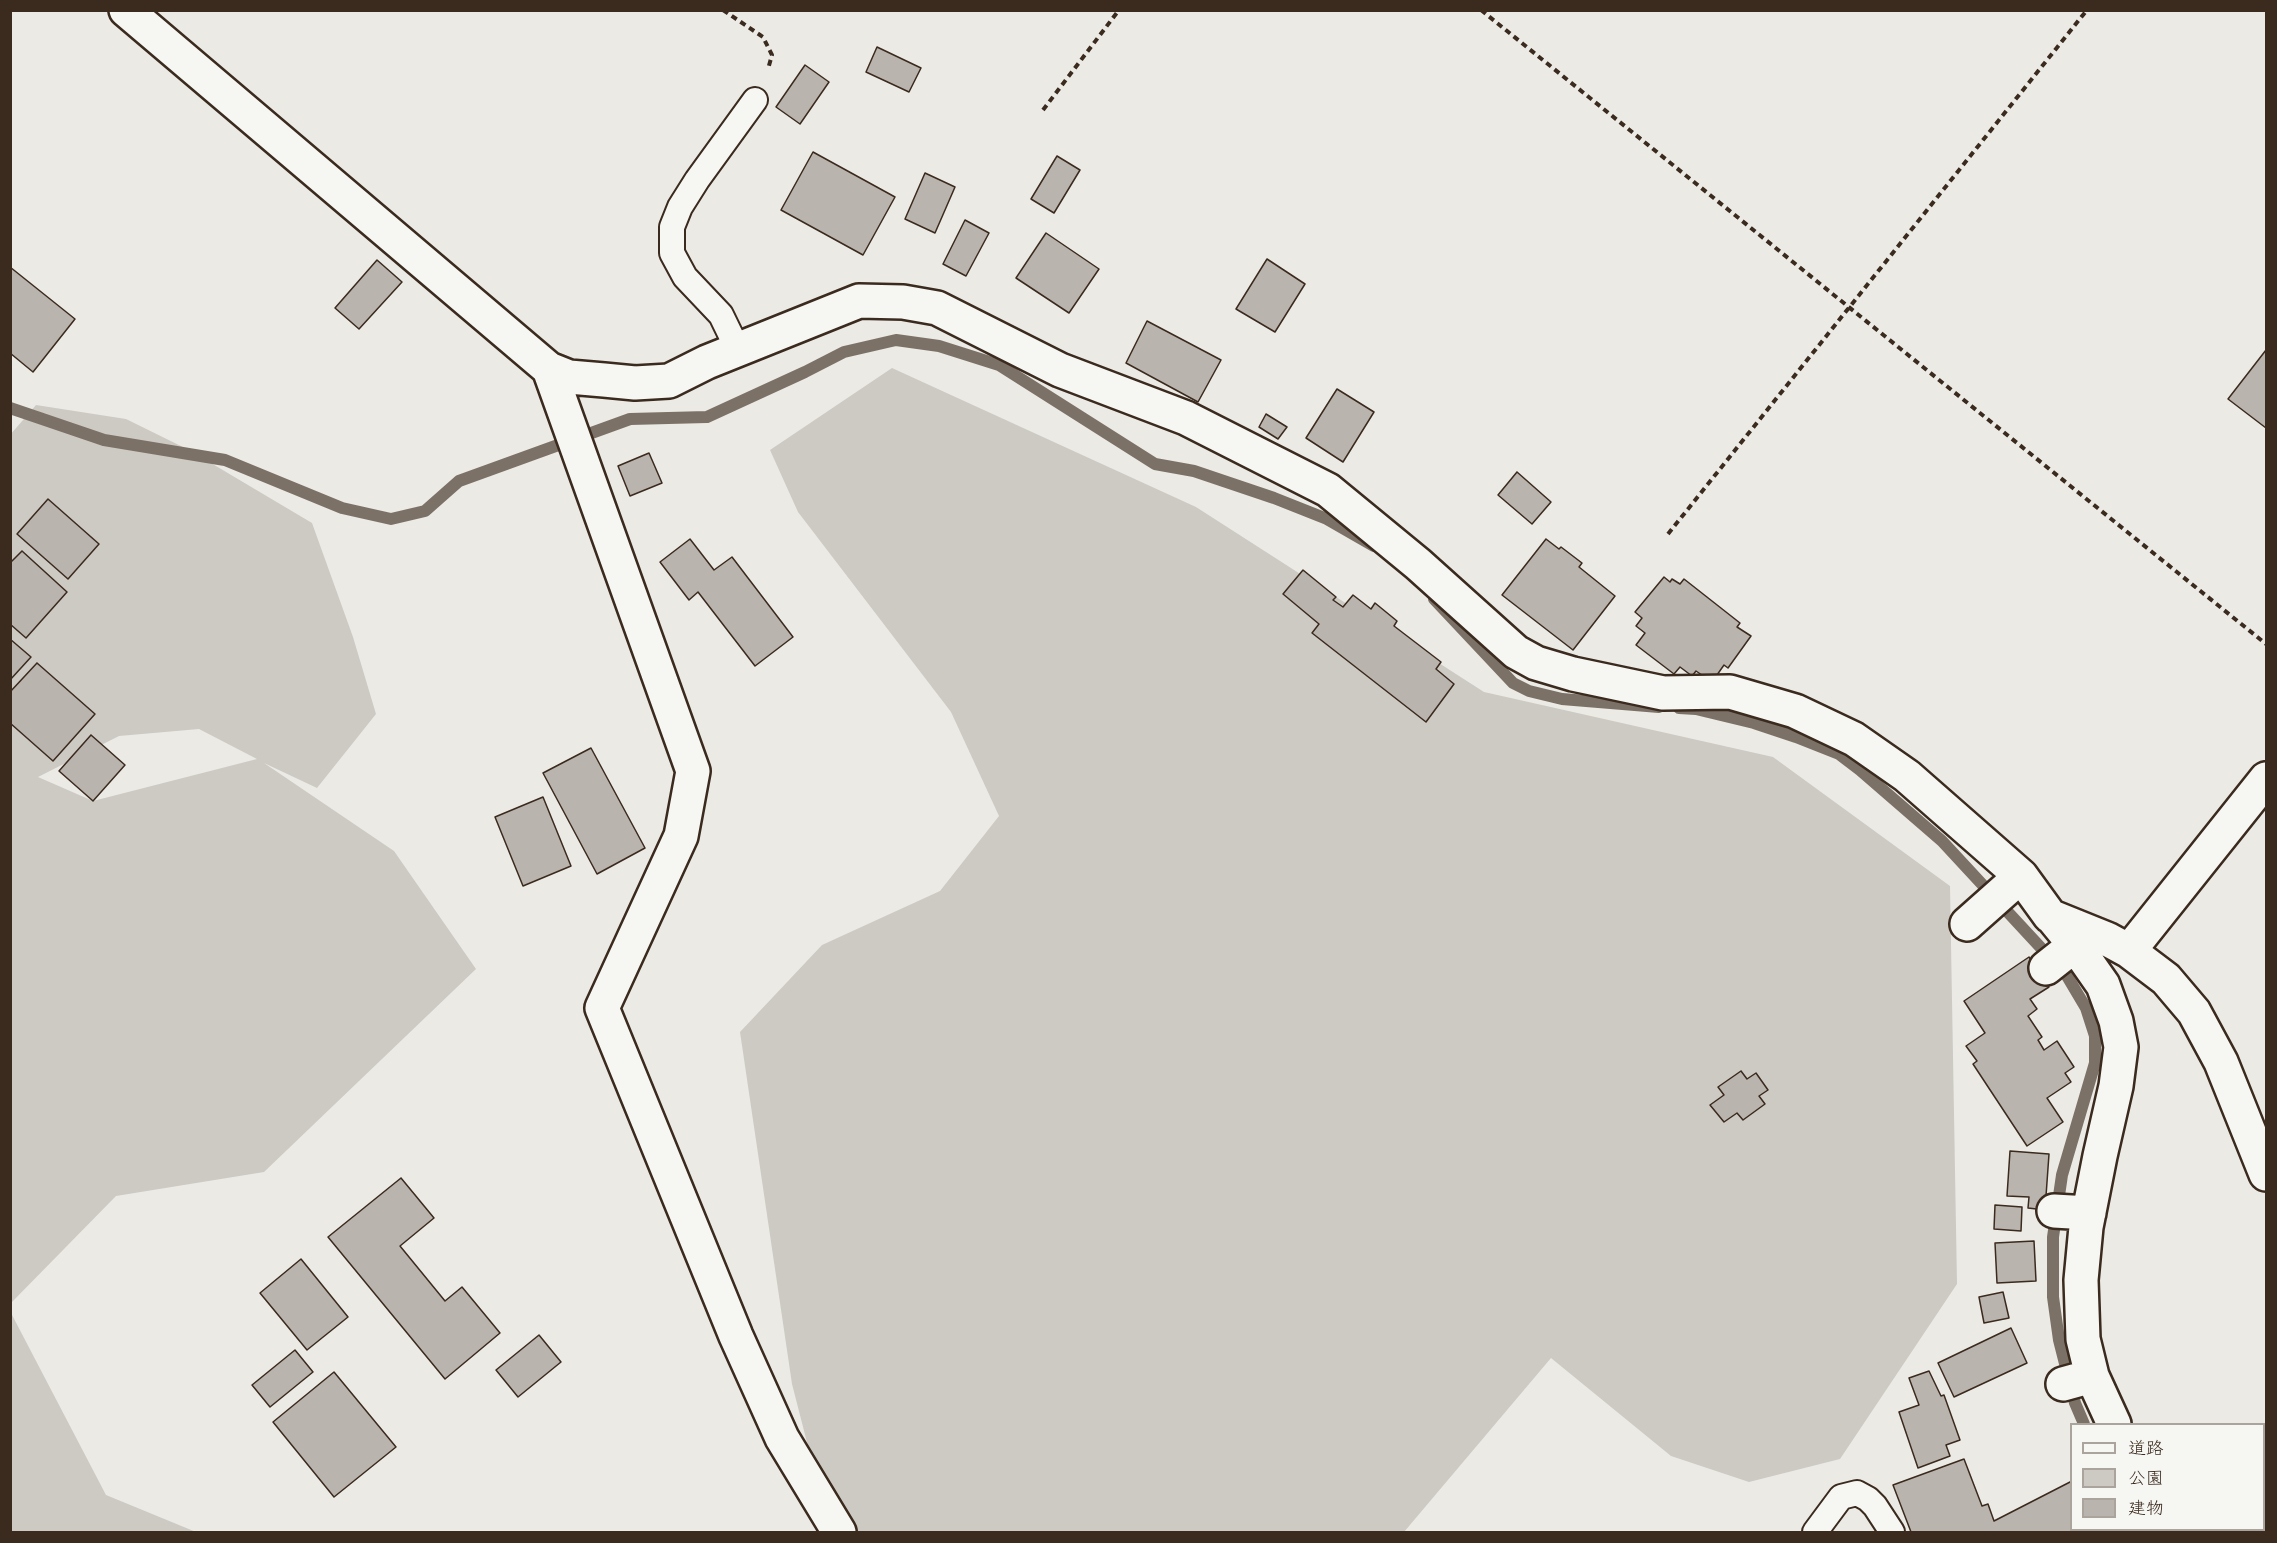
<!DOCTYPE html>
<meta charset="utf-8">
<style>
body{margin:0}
#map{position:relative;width:2277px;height:1543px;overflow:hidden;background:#ebeae5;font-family:Kalam,"Klee One",sans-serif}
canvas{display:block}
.frame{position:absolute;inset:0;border:12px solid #3b2a1e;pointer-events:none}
.legend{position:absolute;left:2070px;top:1423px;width:195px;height:108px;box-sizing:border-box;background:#f6f6f2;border:2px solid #aba49d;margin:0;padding:8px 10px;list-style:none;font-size:18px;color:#3b2a1e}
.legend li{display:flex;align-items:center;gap:12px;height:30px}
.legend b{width:30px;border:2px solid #aba49d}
</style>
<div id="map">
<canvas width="2277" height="1543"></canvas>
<div class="frame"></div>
<ul class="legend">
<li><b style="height:8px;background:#f6f6f2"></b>道路</li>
<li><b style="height:16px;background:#cdcac4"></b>公園</li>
<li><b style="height:16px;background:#bab4ae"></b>建物</li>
</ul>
</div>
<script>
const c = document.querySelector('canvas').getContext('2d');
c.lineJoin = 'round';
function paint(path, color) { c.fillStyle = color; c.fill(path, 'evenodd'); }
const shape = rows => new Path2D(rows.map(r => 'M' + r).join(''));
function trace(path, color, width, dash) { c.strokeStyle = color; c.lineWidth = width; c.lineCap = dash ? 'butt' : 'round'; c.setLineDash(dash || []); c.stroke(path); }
paint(shape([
 [892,368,1196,507,1484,692,1773,757,1950,886,1957,1284,1840,1459,1749,1482,1671,1456,1551,1358,1404,1532,830,1532,792,1384,740,1032,822,945,940,891,999,816,951,712,798,512,770,450],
 [36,405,126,419,189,450,312,523,353,637,376,714,317,788,264,763,394,851,476,969,264,1172,116,1196,11,1303,10,435],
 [199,729,257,759,93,801,38,777,119,736],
 [11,1313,106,1495,196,1532,11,1532]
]), '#cdcac4');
trace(shape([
 [10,408,104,440,225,460,342,508,391,519,425,511,459,481,630,419,707,417,805,372,844,352,896,340,939,346,999,365,1155,464,1194,471,1274,498,1327,519,1374,546],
 [1434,599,1513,683,1529,691,1562,699,1659,707],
 [1679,708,1696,709,1754,723,1796,737,1839,754,1860,770,1942,841,2067,976,2086,1008,2095,1036,2095,1063,2062,1175,2053,1237,2053,1297,2059,1340,2075,1403,2084,1424],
 [2142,1530,2144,1532]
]), '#7c7167', 12);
const building = shape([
 [877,47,921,68,909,92,866,72,877,47],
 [805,65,829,82,800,124,776,107,805,65],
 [813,152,895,197,863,255,781,210,813,152],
 [1057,156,1080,170,1054,213,1031,199,1057,156],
 [925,173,955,187,935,233,905,219,925,173],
 [965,220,989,233,966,276,943,264,965,220],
 [1046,233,1099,269,1069,313,1016,278,1046,233],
 [1267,259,1305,284,1275,332,1236,309,1267,259],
 [377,260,402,282,359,329,335,308,377,260],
 [10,267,75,319,33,372,10,353,10,267],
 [1147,321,1221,360,1198,402,1126,363,1147,321],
 [2266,350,2266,428,2228,399,2266,350],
 [1337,389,1374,412,1343,462,1306,438,1337,389],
 [1266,414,1287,427,1278,439,1259,427,1266,414],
 [649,453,662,483,630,496,618,466,649,453],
 [1517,472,1551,502,1532,524,1498,495,1517,472],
 [48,499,99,544,68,579,17,534,48,499],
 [690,539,714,570,732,557,793,637,755,666,698,592,689,600,660,562,690,539],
 [1546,539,1559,549,1561,547,1582,563,1579,567,1615,596,1573,650,1502,595,1546,539],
 [22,551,67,592,26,638,10,624,10,563,22,551],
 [1303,570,1336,597,1333,600,1343,607,1353,595,1371,609,1375,603,1397,621,1394,626,1441,662,1436,669,1454,684,1426,722,1312,633,1319,624,1283,594,1303,570],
 [1664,577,1670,582,1672,579,1680,584,1684,579,1740,623,1737,627,1751,636,1728,668,1724,665,1712,682,1696,671,1692,676,1680,667,1674,674,1636,645,1645,633,1636,626,1642,618,1635,612,1664,577],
 [10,639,31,657,10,680,10,639],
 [37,663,95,714,53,761,10,723,10,692,37,663],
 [91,735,125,765,93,801,59,771,91,735],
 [591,748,645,848,597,874,543,773,591,748],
 [543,797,571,866,523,886,495,817,543,797],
 [2029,957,2049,987,2030,999,2037,1009,2028,1016,2042,1037,2038,1040,2044,1050,2057,1041,2074,1067,2065,1073,2071,1082,2047,1098,2063,1122,2027,1146,1973,1064,1977,1061,1966,1046,1985,1033,1964,1001,2029,957],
 [1741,1071,1747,1079,1756,1073,1768,1090,1759,1096,1765,1104,1743,1120,1737,1113,1724,1122,1710,1105,1724,1095,1718,1087,1741,1071],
 [2010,1151,2049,1154,2045,1210,2028,1208,2029,1197,2007,1196,2010,1151],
 [401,1178,434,1218,400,1246,445,1301,462,1287,500,1333,445,1379,328,1237,401,1178],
 [1995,1205,2022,1207,2021,1231,1994,1229,1995,1205],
 [2034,1241,2036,1281,1997,1283,1995,1243,2034,1241],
 [301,1259,348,1317,307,1350,260,1293,301,1259],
 [2003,1292,2009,1318,1984,1323,1979,1297,2003,1292],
 [2011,1328,2027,1363,1954,1397,1938,1363,2011,1328],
 [539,1335,561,1362,518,1397,496,1370,539,1335],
 [295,1350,313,1372,270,1407,252,1385,295,1350],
 [1929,1371,1941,1396,1944,1395,1960,1440,1946,1445,1950,1456,1918,1468,1899,1412,1919,1405,1909,1378,1929,1371],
 [334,1372,396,1447,334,1497,273,1422,334,1372],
 [1964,1459,1982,1506,1988,1504,1994,1521,2072,1481,2072,1530,2093,1530,2087,1532,1911,1532,1893,1485,1964,1459]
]);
paint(building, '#bab4ae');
trace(building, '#3b2a1e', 1.5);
const lane = shape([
 [738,350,721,315,685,277,672,253,672,227,680,207,697,180,755,100],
 [1815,1532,1841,1497,1857,1493,1868,1499,1875,1506,1892,1532],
 [2111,1532,2117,1530]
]);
const street = shape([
 [126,10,549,369,693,771,681,836,602,1008,736,1336,782,1438,839,1532],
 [549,369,569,377,604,380,635,383,669,381,707,362,859,301,903,302,937,308,1060,370,1186,418,1328,490,1418,564,1516,652,1536,663,1573,674,1663,693,1730,692,1795,711,1854,739,1907,776,2021,876,2050,916,2107,939,2129,951,2166,979,2194,1012,2221,1062,2266,1174],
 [2052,917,2075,945,2103,985,2116,1021,2121,1047,2116,1086,2100,1156,2086,1227,2081,1280,2083,1339,2092,1376,2114,1424],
 [1967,924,2021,876],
 [2129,951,2266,779],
 [2046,968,2075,945],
 [2054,1211,2089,1213],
 [2063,1384,2092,1376],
 [2264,1453,2266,1451],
 [2165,1530,2167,1532]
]);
trace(lane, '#3b2a1e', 28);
trace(street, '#3b2a1e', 38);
trace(shape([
 [723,10,763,37,772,55,768,69],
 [1481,10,2266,644],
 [1043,110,1119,10],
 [1668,534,2087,10]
]), '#3b2a1e', 4, [6, 4.5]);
trace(lane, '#f6f6f2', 24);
trace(street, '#f6f6f2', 33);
</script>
